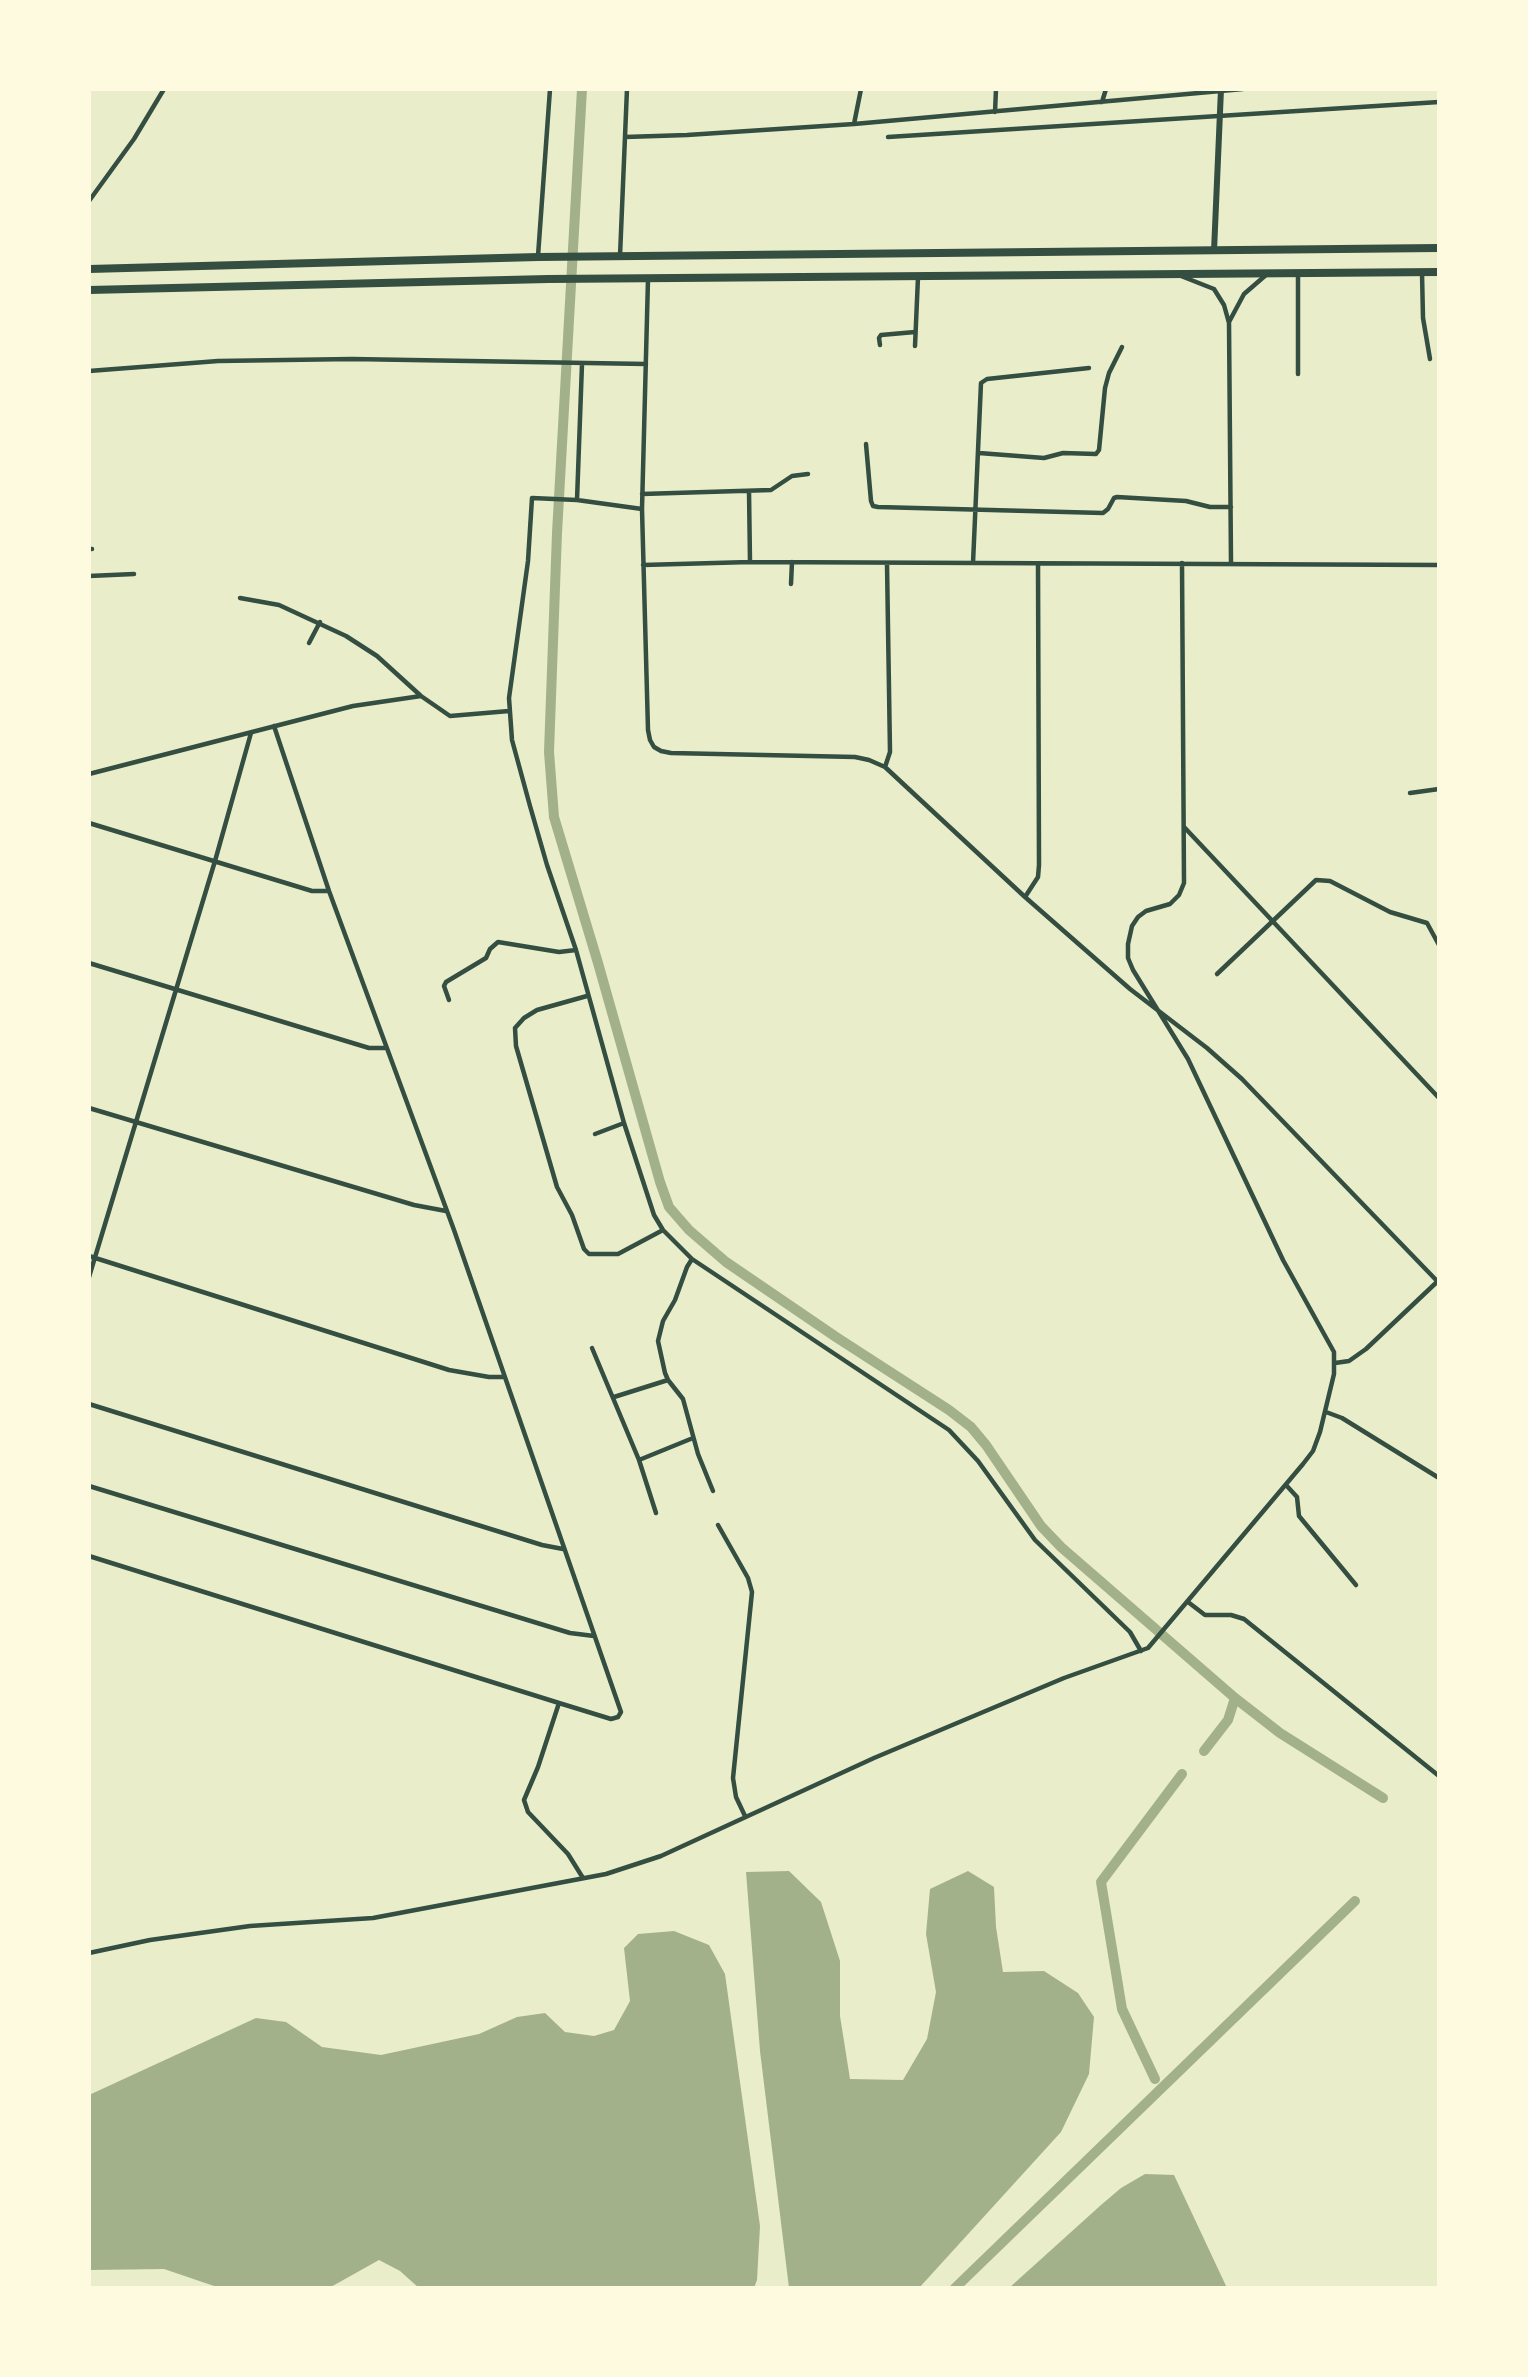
<!DOCTYPE html>
<style>
body{margin:0}
#map{position:relative;width:1528px;height:2377px;overflow:hidden;background:#e9edc9;font-family:"DejaVu Sans",sans-serif}
canvas{display:block}
.frame{position:absolute;inset:0;border:91px solid #fefae0;pointer-events:none}
</style>
<div id="map">
<canvas width="1528" height="2377"></canvas>
<div class="frame"></div>
</div>
<script>
const c = document.querySelector('canvas').getContext('2d');
c.lineJoin = 'round';
function paint(path, color) { c.fillStyle = color; c.fill(path, 'evenodd'); }
const shape = rows => new Path2D(rows.map(r => 'M' + r).join(''));
function trace(path, color, width, dash) { c.strokeStyle = color; c.lineWidth = width; c.lineCap = dash ? 'butt' : 'round'; c.setLineDash(dash || []); c.stroke(path); }
paint(shape([
 [789,1871,821,1902,840,1961,840,2016,850,2079,903,2080,927,2039,936,1992,926,1934,930,1889,968,1871,994,1887,996,1927,1003,1972,1044,1971,1078,1993,1094,2017,1089,2074,1061,2132,919,2288,789,2288,760,2051,746,1872],
 [674,1931,709,1945,725,1974,760,2226,757,2280,754,2288,419,2288,400,2271,379,2260,329,2288,220,2288,164,2269,89,2270,89,2095,256,2018,286,2022,322,2047,381,2055,479,2034,517,2017,545,2013,565,2032,594,2036,614,2030,630,2001,624,1948,638,1934],
 [1145,2174,1174,2175,1227,2288,1009,2288,1101,2205,1121,2188]
]), '#a3b18a');
trace(shape([
 [582,89,557,533,549,752,554,817,598,963,660,1182,669,1207,689,1230,726,1262,836,1337,949,1410,971,1427,986,1445,1041,1526,1061,1547,1235,1698,1280,1733,1383,1798],
 [1204,1751,1228,1720,1235,1698],
 [1155,2079,1122,2009,1101,1882,1182,1774],
 [955,2288,1355,1901]
]), '#a3b18a', 10);
trace(shape([
 [1102,102,1106,89],
 [995,112,996,89],
 [854,124,861,89],
 [625,137,687,135,854,124,1243,89],
 [888,137,1439,102],
 [89,201,134,139,164,89],
 [538,256,550,89],
 [620,256,627,89],
 [1422,273,1423,318,1430,359],
 [1181,276,1214,289,1224,305,1229,323,1231,563],
 [648,279,642,509,648,730,650,740,654,747,661,751,671,753,855,757,869,760,885,767,1025,897,1130,989,1207,1048,1242,1079,1439,1283],
 [1229,322,1244,294,1266,275],
 [880,345,879,338,881,335,915,332],
 [915,346,918,277],
 [89,371,218,361,352,359,646,364],
 [1298,374,1298,274],
 [866,444,871,501,873,506,878,507,1103,513,1108,509,1114,498,1117,497,1186,501,1210,507,1231,507],
 [979,453,1044,458,1063,453,1096,454,1099,450,1105,388,1109,373,1122,347],
 [749,491,750,562],
 [642,494,771,490,792,476,808,474],
 [577,500,582,364],
 [642,509,577,500,532,498,528,561,509,698,512,740,530,806,547,865,576,950,624,1123,654,1215,663,1230,692,1259,949,1430,978,1461,1035,1540,1130,1632,1141,1651],
 [89,549,92,549],
 [973,563,981,383,987,379,1089,368],
 [643,565,750,562,1439,565],
 [89,576,134,574],
 [791,584,792,562],
 [240,598,279,605,346,636,377,656,421,696,450,716,509,711],
 [309,643,320,622],
 [274,726,329,891,454,1230,621,1712,618,1717,611,1719,559,1703],
 [885,767,890,752,887,564],
 [89,774,353,706,421,696],
 [1410,793,1439,789],
 [89,823,312,891,329,891],
 [1185,828,1439,1098],
 [1025,897,1038,877,1039,865,1038,564],
 [89,963,369,1048,386,1048],
 [1217,974,1316,880,1330,881,1390,912,1427,923,1439,945],
 [587,996,537,1010,524,1018,515,1028,516,1046,557,1187,572,1215,584,1249,589,1254,618,1254,663,1230],
 [449,1000,444,986,446,982,486,958,490,949,498,942,559,952,576,950],
 [89,1108,414,1205,446,1211],
 [595,1134,624,1123],
 [89,1256,449,1370,489,1377,505,1377],
 [692,1259,687,1267,675,1300,663,1321,658,1341,665,1373,668,1380,683,1399,698,1454,713,1491],
 [89,1277,215,861,251,733],
 [592,1348,639,1460,656,1513],
 [1335,1363,1349,1361,1366,1349,1439,1280],
 [614,1397,668,1380],
 [89,1404,542,1545,563,1549],
 [1326,1412,1342,1418,1439,1478],
 [639,1460,693,1438],
 [1286,1485,1297,1497,1299,1516,1356,1585],
 [89,1486,570,1633,594,1636],
 [718,1525,748,1578,752,1592,733,1778,736,1797,745,1816],
 [89,1556,559,1703,538,1767,524,1800,528,1812,568,1854,583,1878],
 [1188,1602,1205,1615,1231,1615,1244,1619,1439,1776],
 [89,1953,150,1940,250,1926,373,1918,606,1874,661,1856,874,1758,1064,1678,1148,1648,1303,1464,1313,1451,1320,1432,1334,1374,1334,1352,1283,1260,1188,1059,1133,970,1128,958,1128,944,1132,926,1138,917,1146,911,1170,904,1179,895,1184,883,1182,563]
]), '#344e41', 4.5);
trace(shape([
 [1214,251,1221,89]
]), '#344e41', 6);
trace(shape([
 [89,269,538,257,1439,248],
 [89,290,548,279,1439,272]
]), '#344e41', 8);
</script>
